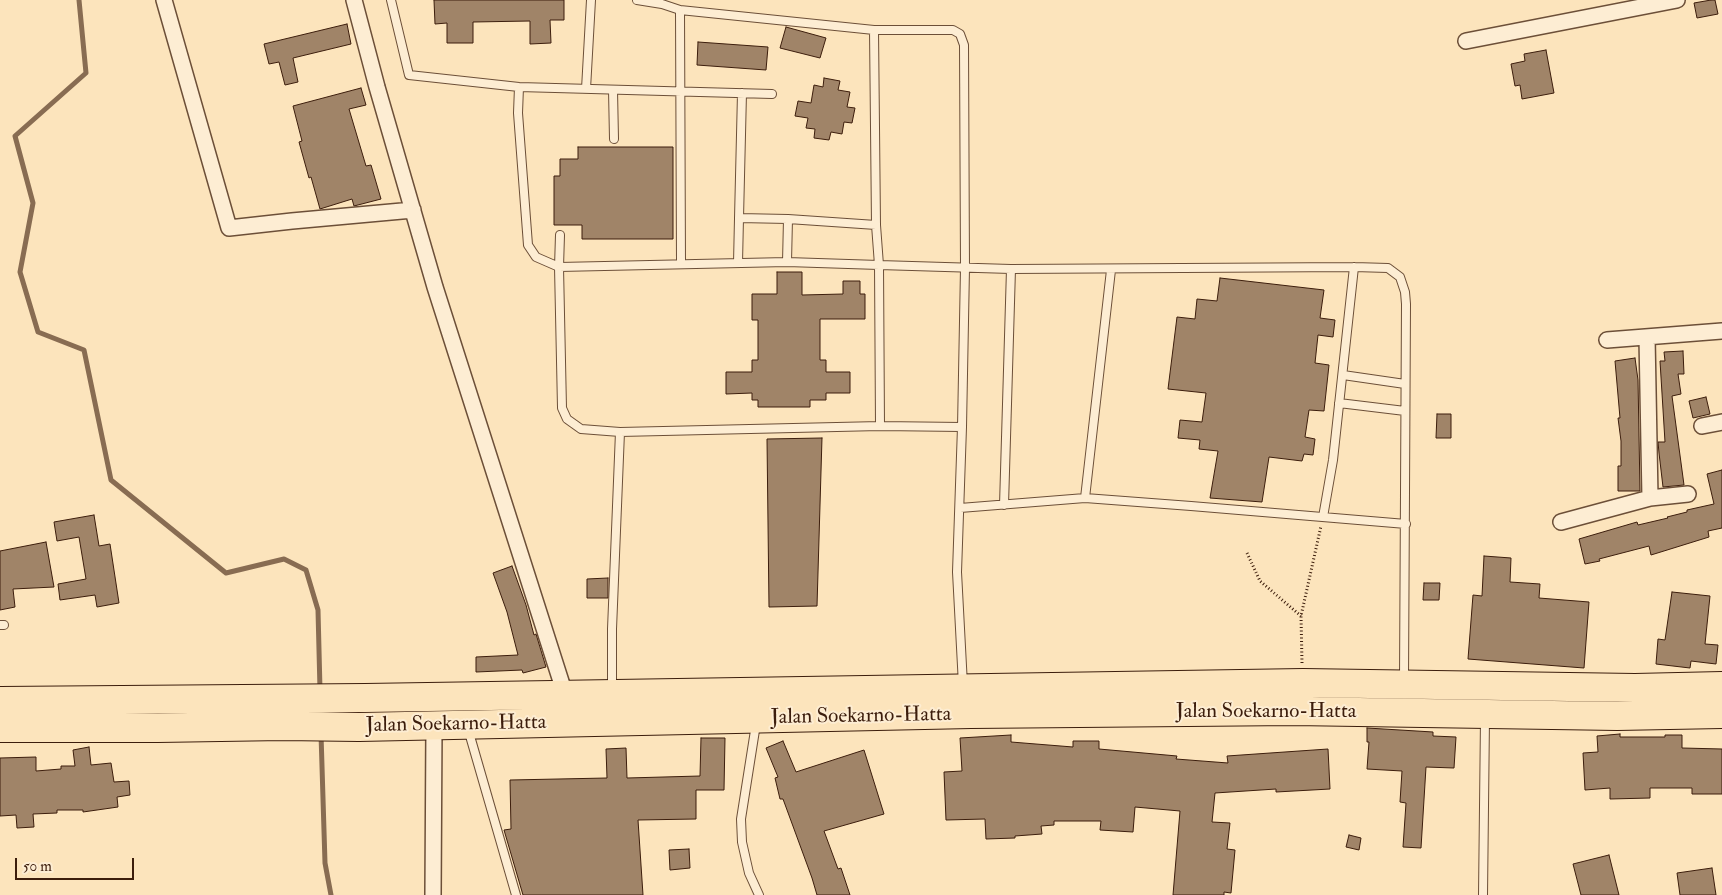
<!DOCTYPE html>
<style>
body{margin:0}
#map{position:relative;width:1722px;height:895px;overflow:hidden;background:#fce4bc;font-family:"IM FELL Double Pica",serif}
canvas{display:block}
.scale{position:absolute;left:15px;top:858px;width:119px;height:22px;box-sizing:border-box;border:2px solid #3c1d0c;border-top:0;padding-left:6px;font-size:15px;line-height:18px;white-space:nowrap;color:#3c1d0c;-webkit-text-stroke:4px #fdedd3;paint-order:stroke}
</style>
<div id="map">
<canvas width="1722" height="895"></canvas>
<div class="scale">50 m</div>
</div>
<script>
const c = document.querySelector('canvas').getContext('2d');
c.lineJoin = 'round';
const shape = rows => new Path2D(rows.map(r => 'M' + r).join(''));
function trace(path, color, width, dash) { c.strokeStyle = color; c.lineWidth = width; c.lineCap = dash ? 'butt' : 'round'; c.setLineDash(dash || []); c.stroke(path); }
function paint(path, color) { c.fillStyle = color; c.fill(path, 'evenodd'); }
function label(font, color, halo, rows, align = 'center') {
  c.font = font + ' "IM FELL Double Pica",serif'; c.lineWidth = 4; c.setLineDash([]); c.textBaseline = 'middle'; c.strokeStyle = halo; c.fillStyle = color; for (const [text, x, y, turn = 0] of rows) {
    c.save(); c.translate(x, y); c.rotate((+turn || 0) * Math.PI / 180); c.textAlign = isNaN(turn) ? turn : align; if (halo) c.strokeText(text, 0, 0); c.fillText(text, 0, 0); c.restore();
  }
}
trace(shape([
 [79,0,86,73,15,136,33,203,20,272,38,332,84,350,111,480,226,573,284,559,306,570,318,610,320,690],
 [321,734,325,863,331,895]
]), '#886c52', 5);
const building = shape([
 [434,0,564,0,564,20,550,20,551,43,530,44,530,21,473,22,473,43,447,43,447,23,435,24,434,0],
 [1711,0,1715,0,1718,14,1697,18,1694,3,1711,0],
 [347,24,351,44,293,58,298,82,285,85,279,62,269,64,264,44,347,24],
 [786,27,826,38,820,58,780,48,786,27],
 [698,42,768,47,766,70,697,65,698,42],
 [1546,50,1554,93,1522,99,1520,85,1515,86,1511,64,1525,61,1524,54,1546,50],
 [824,78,840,81,838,90,850,92,847,107,855,108,852,123,844,122,842,134,831,132,829,140,814,138,815,129,806,128,808,118,795,116,798,101,811,103,814,85,823,87,824,78],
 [361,88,366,105,349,109,366,166,371,165,381,199,354,206,352,199,320,209,311,177,309,178,299,142,302,141,293,106,361,88],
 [578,147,673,147,673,239,582,239,582,225,554,225,554,176,560,176,560,159,578,159,578,147],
 [777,272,802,272,802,295,843,294,843,281,860,281,860,294,865,294,865,319,820,319,820,360,826,360,826,372,850,372,850,393,826,393,826,400,810,400,810,407,758,407,758,400,752,400,752,393,726,394,726,372,752,372,752,360,758,360,758,320,752,320,752,294,777,294,777,272],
 [1220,278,1324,290,1320,318,1335,320,1333,337,1318,335,1315,363,1329,365,1324,411,1309,410,1305,437,1315,439,1313,455,1304,454,1302,461,1269,457,1262,502,1210,498,1218,451,1199,449,1200,440,1178,438,1180,420,1202,422,1206,393,1168,389,1177,317,1195,319,1197,299,1217,301,1220,278],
 [1683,351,1684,374,1678,374,1681,394,1672,396,1684,485,1663,487,1659,453,1658,442,1665,442,1660,361,1665,361,1664,352,1683,351],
 [1635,358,1638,380,1640,491,1618,491,1618,466,1621,466,1621,441,1618,418,1620,418,1615,361,1635,358],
 [1706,397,1710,414,1693,418,1689,401,1706,397],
 [1437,414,1451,414,1451,438,1436,438,1437,414],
 [822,438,817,606,769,607,767,439,822,438],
 [1722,470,1722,528,1708,531,1709,537,1651,555,1649,546,1599,559,1600,561,1585,564,1579,539,1637,522,1638,525,1668,518,1667,517,1687,512,1687,510,1714,504,1707,474,1722,470],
 [94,515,99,546,110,544,119,603,97,607,95,595,60,600,58,584,86,579,79,537,57,541,54,522,94,515],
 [46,542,54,587,13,589,15,607,0,610,0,551,46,542],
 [1484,556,1511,558,1510,582,1540,584,1539,598,1589,602,1584,668,1468,659,1473,595,1482,596,1484,556],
 [512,566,526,605,534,635,536,634,546,667,523,673,522,670,476,672,476,657,518,655,507,612,493,573,512,566],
 [608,578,608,598,587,598,587,579,608,578],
 [1424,583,1440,583,1439,600,1423,600,1424,583],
 [1672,592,1710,596,1705,644,1718,645,1716,664,1691,661,1690,668,1656,664,1658,639,1665,640,1672,592],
 [1367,728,1433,732,1433,736,1456,737,1454,768,1426,767,1421,848,1403,847,1406,803,1400,802,1402,771,1367,769,1369,742,1367,742,1367,728],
 [1620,734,1620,737,1665,737,1665,735,1682,735,1682,748,1722,749,1722,794,1692,794,1692,788,1650,788,1650,798,1610,799,1610,788,1585,790,1583,753,1598,752,1597,736,1620,734],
 [1011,735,1011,742,1073,747,1073,741,1099,741,1099,749,1177,756,1176,759,1228,763,1227,756,1328,749,1330,789,1276,792,1276,789,1215,793,1212,822,1230,823,1227,849,1235,850,1231,893,1224,892,1224,895,1173,895,1180,811,1135,807,1133,832,1100,830,1101,821,1054,821,1054,825,1041,826,1042,834,1015,836,1015,838,986,839,985,819,946,820,944,772,962,771,960,738,1011,735],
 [701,738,725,738,724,790,696,790,696,819,638,820,643,895,523,895,504,830,511,829,510,780,607,778,606,749,626,748,627,778,700,776,701,738],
 [783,741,796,772,864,750,884,814,824,831,838,869,841,868,850,895,817,895,812,878,783,799,780,799,775,778,778,777,766,748,783,741],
 [89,747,91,765,111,763,114,782,129,781,130,795,117,797,118,807,83,812,83,810,57,810,57,813,33,814,34,827,17,828,16,815,0,816,0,758,36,757,36,771,61,769,61,766,75,766,73,750,89,747],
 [1349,835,1361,838,1359,850,1346,847,1349,835],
 [689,849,690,868,670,870,669,850,689,849],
 [1609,855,1619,895,1581,895,1573,864,1609,855],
 [1712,868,1716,895,1680,895,1677,873,1712,868]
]);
paint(building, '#a08468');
trace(building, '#3c1d0c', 1);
const lane = shape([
 [391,0,409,75,519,87,772,94],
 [637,0,662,4,680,10],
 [874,30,876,225,879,265,1011,269,1354,267,1388,268,1400,277,1405,292,1406,304,1404,679],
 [519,87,518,113,528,245,536,257,559,267,560,235],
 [586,89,591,0],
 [613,90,614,139],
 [739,218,742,93],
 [787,262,788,219],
 [738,263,739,218,788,219,876,225],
 [681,264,680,10,874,30,953,30,960,34,964,45,965,268,962,427],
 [1343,375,1405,384],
 [1339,403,1405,411],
 [880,426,879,265,787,262,559,267,562,408,567,419,581,429,620,432,880,426,962,427,957,572,963,685],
 [1085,498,1111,270],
 [1004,505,1011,269],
 [960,508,1085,498,1191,506,1406,524],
 [1323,517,1333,460,1354,267],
 [0,625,4,625],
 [612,690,612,629,620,432],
 [756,724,741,819,742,842,749,873,759,895],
 [468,729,516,895],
 [1483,895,1485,718]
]);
const street = shape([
 [164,0,229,228,292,221,413,210],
 [354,0,377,87,435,287,565,694],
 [1466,41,1677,0],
 [1647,337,1650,498],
 [1607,340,1722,331],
 [1702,426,1722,422],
 [1561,522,1650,498,1688,494],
 [433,895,434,726]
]);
const highway = shape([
 [0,701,365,698,1303,683,1635,688,1722,686],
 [0,728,158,728,283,726,359,727,971,714,1294,711,1617,716,1722,714]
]);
trace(lane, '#6c4f38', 10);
trace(street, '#6c4f38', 18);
trace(highway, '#3c1d0c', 30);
trace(shape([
 [1247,553,1260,581,1301,616],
 [1302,663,1301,616,1321,526]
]), '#3c1d0c', 3, [1, 2.5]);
trace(lane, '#fdedd3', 8);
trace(street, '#fdedd3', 15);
trace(highway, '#fce4bc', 28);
label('21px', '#3c1d0c', '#fdedd3', [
 ["Jalan Soekarno-Hatta",1266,712],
 ["Jalan Soekarno-Hatta",861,717,-1],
 ["Jalan Soekarno-Hatta",456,725,-1]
]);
</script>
